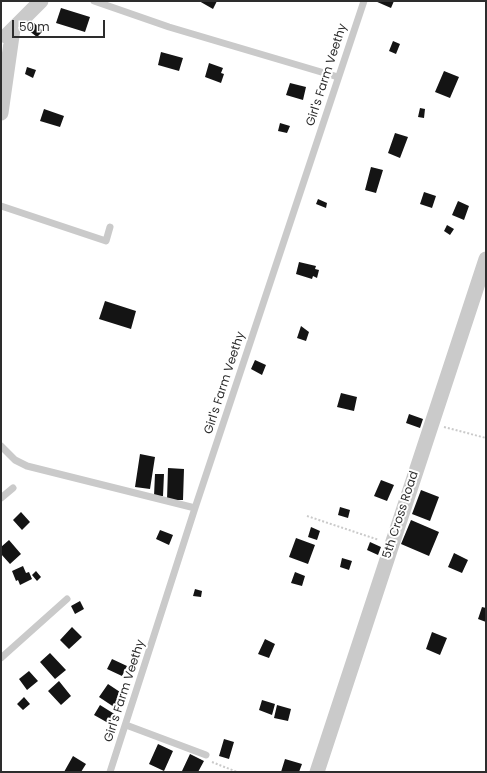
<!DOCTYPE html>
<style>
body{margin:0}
#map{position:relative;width:487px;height:773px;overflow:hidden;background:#fff;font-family:Poppins,sans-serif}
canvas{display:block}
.frame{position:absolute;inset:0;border:2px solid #2d2d2d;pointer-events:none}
.scale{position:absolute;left:12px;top:20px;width:93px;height:18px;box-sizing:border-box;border:2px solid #2d2d2d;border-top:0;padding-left:5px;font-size:12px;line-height:14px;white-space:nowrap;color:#2d2d2d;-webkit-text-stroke:3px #fff;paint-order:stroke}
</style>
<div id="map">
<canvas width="487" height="773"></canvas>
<div class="frame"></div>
<div class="scale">50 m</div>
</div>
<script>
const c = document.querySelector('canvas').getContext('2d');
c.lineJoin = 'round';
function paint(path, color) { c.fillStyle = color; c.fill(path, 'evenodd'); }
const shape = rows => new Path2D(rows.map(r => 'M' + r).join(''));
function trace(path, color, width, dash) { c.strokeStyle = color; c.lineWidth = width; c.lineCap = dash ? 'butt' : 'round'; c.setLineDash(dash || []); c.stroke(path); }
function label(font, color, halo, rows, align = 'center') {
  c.font = font + ' Poppins,sans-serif'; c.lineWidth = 4; c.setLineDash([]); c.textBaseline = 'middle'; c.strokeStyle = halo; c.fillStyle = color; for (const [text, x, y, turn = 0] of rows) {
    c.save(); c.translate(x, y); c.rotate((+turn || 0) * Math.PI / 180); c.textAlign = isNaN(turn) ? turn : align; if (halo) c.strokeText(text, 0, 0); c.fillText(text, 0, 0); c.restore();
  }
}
paint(shape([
 [199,1,217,1,213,9],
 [375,1,394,1,391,8],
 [61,8,90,17,85,32,56,23],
 [34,23,43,31,37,37,28,30],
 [393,41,400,44,396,54,389,51],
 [161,52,183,58,179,71,158,65],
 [209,63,223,68,221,73,224,74,221,83,205,77],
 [27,67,36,70,33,78,25,74],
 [444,71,459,77,450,98,435,92],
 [290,83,306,87,303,100,286,95],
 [420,108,425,109,424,118,418,117],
 [44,109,64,116,60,127,40,121],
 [280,123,290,126,287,133,278,131],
 [395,133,408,137,400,158,388,153],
 [371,167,383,170,376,193,365,190],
 [424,192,436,196,432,208,420,204],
 [318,199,327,203,326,208,316,204],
 [458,201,469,206,464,220,452,215],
 [447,225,454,229,450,235,444,231],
 [299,262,316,266,315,269,319,270,317,278,313,276,312,279,296,274],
 [105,301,136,311,131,329,99,319],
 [301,326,309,332,306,341,297,338],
 [255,360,266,365,262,375,251,369],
 [341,393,357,397,354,411,337,407],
 [409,414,423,419,420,428,406,423],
 [140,454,155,457,150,489,135,487],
 [168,468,184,469,183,500,167,500],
 [155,474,164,474,163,496,154,496],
 [381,480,394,485,387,501,374,496],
 [421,490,439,497,430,521,412,514],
 [340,507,350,510,348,518,338,515],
 [21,512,30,522,22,530,13,520],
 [411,520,439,532,429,556,401,544],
 [311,527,320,531,317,540,308,537],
 [160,530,173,535,169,545,156,539],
 [296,538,315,545,308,564,289,557],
 [9,540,21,554,10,564,1,554,1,547],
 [370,542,381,547,378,555,367,550],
 [454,553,468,560,462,573,448,567],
 [342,558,352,561,349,570,340,567],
 [23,566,26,573,29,572,32,579,20,585,18,580,16,581,12,571],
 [36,571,41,577,37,581,32,575],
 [295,572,305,576,302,586,291,583],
 [195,589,202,591,201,597,193,596],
 [80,601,84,609,75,614,71,606],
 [482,607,486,608,486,622,478,619],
 [72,627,82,637,69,649,60,640],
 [432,632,447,638,440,655,426,649],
 [265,639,275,644,269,658,258,654],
 [50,653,66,670,55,679,40,662],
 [112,659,127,666,122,676,107,669],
 [29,671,38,681,27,690,19,679],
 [59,681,71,696,61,705,48,691],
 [108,684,123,694,114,707,99,697],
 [24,697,30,704,23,710,17,704],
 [262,700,275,704,272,715,259,710],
 [100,705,116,715,110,724,94,715],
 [277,705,291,709,288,721,274,718],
 [224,739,234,742,229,759,219,756],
 [158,744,173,751,164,771,149,764],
 [190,754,204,761,198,772,182,771],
 [73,756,86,764,81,772,64,772],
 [285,759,302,764,299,772,281,772]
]), '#141414');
trace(shape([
 [444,427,486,438],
 [307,516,379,540],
 [212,762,237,772]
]), '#cacaca', 2, [2, 2]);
trace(shape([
 [94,1,169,27,338,77],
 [1,206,106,241,110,227],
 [1,446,15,460,27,466,195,508],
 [1,498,13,488],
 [1,658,67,599],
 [126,725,206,755],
 [110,772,195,508,364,1]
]), '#cacaca', 7);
trace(shape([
 [6,36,41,1],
 [1,113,13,29],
 [317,772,486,259]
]), '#cacaca', 15);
label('12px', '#2d2d2d', '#fff', [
 ["Girl's Farm Veethy",327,75,-72],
 ["Girl's Farm Veethy",225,383,-72],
 ["5th Cross Road",401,515,-72],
 ["Girl's Farm Veethy",125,691,-72]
]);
</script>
